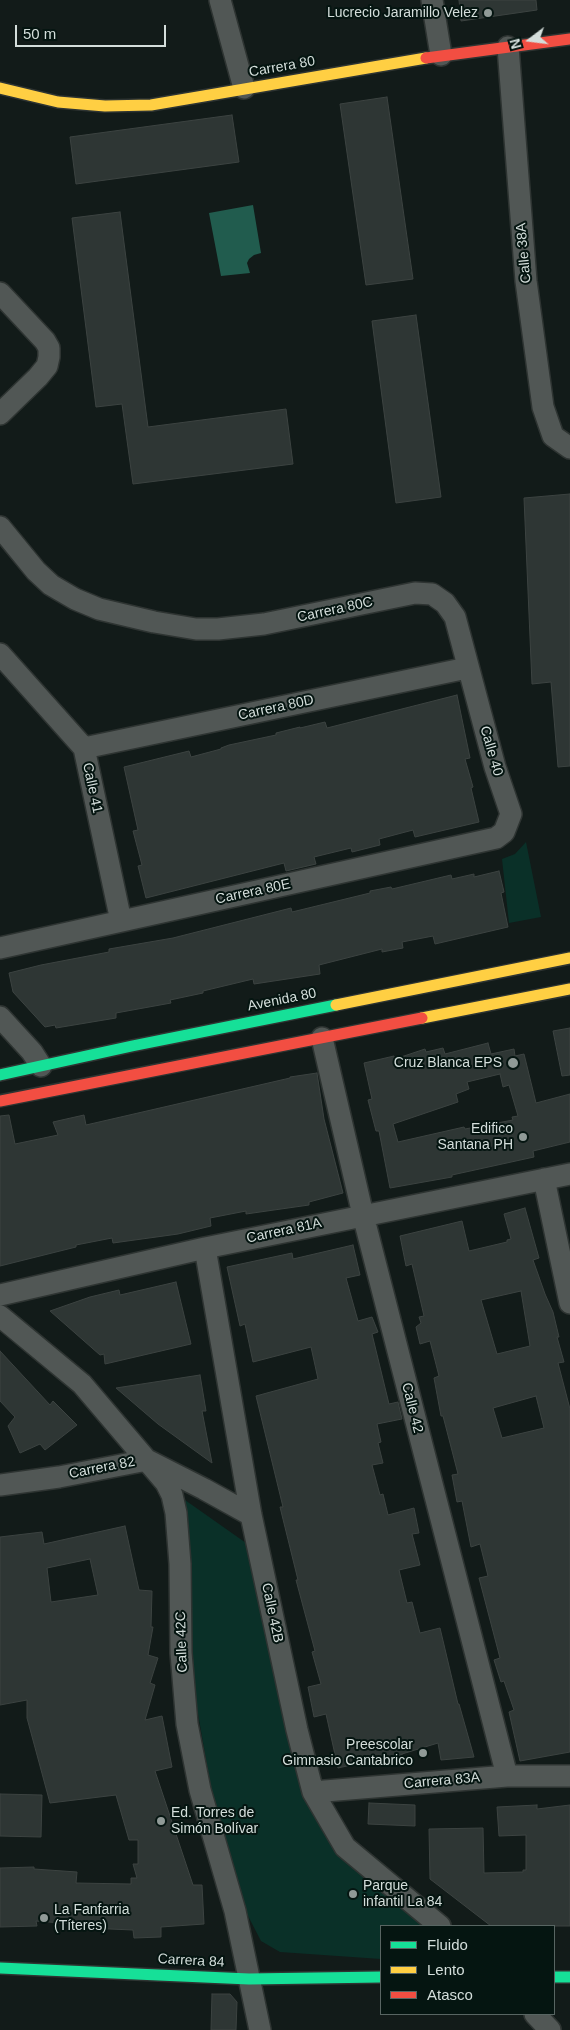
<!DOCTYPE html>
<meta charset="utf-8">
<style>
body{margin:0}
#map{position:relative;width:570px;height:2030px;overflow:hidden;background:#121b19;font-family:Helvetica,sans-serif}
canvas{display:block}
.legend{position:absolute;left:380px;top:1925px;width:175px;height:90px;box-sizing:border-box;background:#051511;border:1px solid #586562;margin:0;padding:6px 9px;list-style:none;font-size:15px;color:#d4dedb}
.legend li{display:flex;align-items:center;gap:10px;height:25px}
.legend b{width:25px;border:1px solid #586562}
.north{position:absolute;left:505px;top:15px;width:50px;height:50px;-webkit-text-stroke:4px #051511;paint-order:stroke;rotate:255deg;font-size:14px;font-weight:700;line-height:20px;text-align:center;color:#d4dedb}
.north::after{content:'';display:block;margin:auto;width:18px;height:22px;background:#d4dedb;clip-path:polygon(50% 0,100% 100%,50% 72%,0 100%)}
.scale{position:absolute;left:15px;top:25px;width:151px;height:22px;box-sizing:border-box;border:2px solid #d4dedb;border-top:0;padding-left:6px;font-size:15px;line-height:18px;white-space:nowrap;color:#d4dedb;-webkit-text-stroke:4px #051511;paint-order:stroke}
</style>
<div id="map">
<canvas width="570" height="2030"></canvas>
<ul class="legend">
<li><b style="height:6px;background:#16e098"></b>Fluido</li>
<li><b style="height:6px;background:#ffcf43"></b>Lento</li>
<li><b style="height:6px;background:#f24e42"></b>Atasco</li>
</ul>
<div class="north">N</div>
<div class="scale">50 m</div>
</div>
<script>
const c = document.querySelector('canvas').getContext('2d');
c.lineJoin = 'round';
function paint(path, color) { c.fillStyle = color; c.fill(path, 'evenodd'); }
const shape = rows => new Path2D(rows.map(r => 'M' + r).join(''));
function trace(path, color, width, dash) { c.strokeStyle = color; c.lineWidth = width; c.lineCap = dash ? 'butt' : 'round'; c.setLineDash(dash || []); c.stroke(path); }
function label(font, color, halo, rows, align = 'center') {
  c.font = font + ' Helvetica,sans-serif'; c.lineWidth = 4; c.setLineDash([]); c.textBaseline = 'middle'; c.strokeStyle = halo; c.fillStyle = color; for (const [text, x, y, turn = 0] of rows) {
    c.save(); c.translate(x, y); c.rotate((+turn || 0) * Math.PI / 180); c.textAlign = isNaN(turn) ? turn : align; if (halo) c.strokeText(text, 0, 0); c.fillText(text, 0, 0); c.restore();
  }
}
paint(shape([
 [526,842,541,917,509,923,502,859,515,854],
 [185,1500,246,1543,310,1792,426,1926,381,1926,381,1959,280,1952,261,1941,246,1912,211,1788,193,1685]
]), '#0a3028');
paint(shape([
 [253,205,261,253,254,255,249,259,247,263,250,273,221,276,209,213]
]), '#215c4e');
const building = shape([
 [459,0,536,0,537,10,461,21,459,0],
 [387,97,413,279,366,285,340,104,387,97],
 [232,115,239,162,76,184,70,137,232,115],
 [120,212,148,427,286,409,293,464,133,484,122,404,96,407,72,218,120,212],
 [416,315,441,497,396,503,372,321,416,315],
 [570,494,570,766,558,767,551,682,532,684,524,498,570,494],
 [457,695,470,758,465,759,473,787,471,788,479,822,415,837,413,830,379,839,380,845,352,852,351,848,314,857,316,864,286,871,284,863,146,898,138,866,142,865,133,831,138,830,124,767,189,751,191,757,221,749,221,748,229,745,276,735,276,733,300,727,300,728,325,722,327,728,457,695],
 [499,871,504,892,501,893,508,927,435,944,433,936,402,942,403,948,382,952,382,949,319,965,320,974,254,984,253,979,203,991,203,993,170,1000,171,1003,116,1013,116,1018,56,1028,55,1025,45,1027,13,992,9,973,41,965,109,952,109,949,173,938,291,908,292,912,370,893,370,891,391,887,392,889,451,875,452,879,474,874,474,877,499,871],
 [570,1028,570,1075,562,1076,553,1031,570,1028],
 [488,1043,491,1054,514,1049,515,1056,524,1054,536,1103,570,1094,570,1142,533,1151,534,1157,452,1175,452,1177,390,1188,379,1131,376,1131,368,1100,372,1099,364,1063,394,1056,395,1059,425,1049,426,1052,443,1048,445,1054,488,1043],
 [500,1074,503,1087,509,1085,518,1116,512,1117,513,1120,465,1129,464,1127,398,1142,393,1124,458,1102,456,1094,469,1089,467,1082,500,1074],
 [317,1073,324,1119,343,1193,309,1202,309,1205,246,1214,246,1211,210,1218,211,1226,178,1234,113,1243,112,1238,76,1245,76,1247,0,1266,0,1116,9,1115,15,1144,58,1135,53,1122,84,1115,86,1125,290,1078,290,1077,317,1073],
 [525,1208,539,1258,533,1260,545,1294,553,1312,559,1337,557,1337,564,1362,558,1363,570,1409,570,1752,520,1761,509,1712,514,1710,504,1681,501,1682,494,1660,500,1658,479,1578,488,1576,480,1544,471,1547,462,1501,457,1502,452,1475,458,1474,443,1416,441,1416,434,1378,439,1376,430,1341,420,1344,416,1327,421,1323,419,1317,424,1316,412,1264,406,1266,400,1236,462,1221,469,1251,507,1242,507,1240,511,1239,504,1214,525,1208],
 [521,1291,530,1346,497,1354,481,1300,521,1291],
 [536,1396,544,1428,502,1438,493,1408,536,1396],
 [353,1245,360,1275,346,1278,358,1321,372,1317,378,1332,372,1334,389,1404,398,1402,402,1419,377,1424,381,1442,378,1443,383,1463,372,1465,380,1495,383,1494,388,1515,414,1508,419,1533,412,1534,420,1565,399,1570,407,1603,412,1602,420,1633,440,1628,458,1704,459,1704,474,1757,441,1760,438,1743,402,1754,402,1755,369,1759,369,1761,338,1768,326,1714,314,1717,308,1687,321,1684,312,1652,315,1651,296,1580,298,1580,280,1507,283,1507,256,1396,318,1379,311,1347,253,1362,245,1324,240,1326,227,1267,292,1253,293,1259,353,1245],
 [176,1282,191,1344,105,1364,104,1354,100,1355,50,1311,90,1297,119,1290,120,1295,176,1282],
 [0,1351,50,1405,53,1401,77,1425,45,1450,40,1444,20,1453,8,1426,15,1417,0,1401,0,1351],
 [200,1375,206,1411,202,1411,212,1463,158,1424,116,1388,200,1375],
 [125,1526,139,1590,152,1591,151,1627,153,1627,148,1655,158,1658,150,1683,155,1685,145,1720,162,1716,172,1767,155,1771,193,1885,202,1885,204,1924,161,1927,161,1937,134,1938,133,1930,87,1928,87,1925,36,1921,37,1926,0,1927,0,1868,34,1867,34,1869,77,1872,76,1883,131,1884,131,1878,137,1878,133,1864,138,1864,138,1840,129,1840,116,1795,50,1803,27,1718,27,1700,0,1705,0,1537,42,1532,44,1544,125,1526],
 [90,1559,98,1595,51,1602,47,1568,90,1559],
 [0,1794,42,1795,41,1837,0,1836,0,1794],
 [369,1803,415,1805,415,1826,368,1824,369,1803],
 [537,1805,537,1809,570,1805,570,1926,491,1926,430,1879,429,1829,483,1828,484,1873,523,1872,523,1870,526,1870,526,1835,499,1836,497,1807,537,1805],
 [212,1994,230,1994,237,2002,236,2030,211,2030,212,1994]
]);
paint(building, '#2e3634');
trace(building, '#3c4341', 1);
const street = shape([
 [220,0,244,88],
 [432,0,441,55],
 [508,47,526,281,543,407,553,436,570,448],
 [0,293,45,341,49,348,49,357,47,366,38,377,0,414],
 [0,527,36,571,51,585,75,599,99,609,154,622,196,629,218,629,264,624,415,593,432,594,445,603,455,617,495,767,511,814,504,832,496,838,0,948],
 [0,654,84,748,121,921],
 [84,748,467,668],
 [0,1017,32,1052,41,1066],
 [322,1038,363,1215,507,1776],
 [544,1179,570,1303],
 [205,1248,251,1515,297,1730,313,1792,345,1847,440,1926],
 [0,1295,205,1248,570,1174],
 [0,1316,82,1384,166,1483,172,1495,176,1513,180,1564,181,1653,187,1724,200,1790,235,1911,260,2030],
 [0,1485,59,1477,147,1460,204,1489,251,1515],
 [313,1792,507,1776,570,1776],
 [535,2014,550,2030]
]);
const fast = shape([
 [0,1075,132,1046,336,1005],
 [0,1968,249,1979,381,1977],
 [554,1977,570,1977]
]);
const slow = shape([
 [0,88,58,102,105,106,151,105,426,58],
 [336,1005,570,958],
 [422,1018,570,989]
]);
const jam = shape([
 [426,58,570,39],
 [0,1101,422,1018]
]);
trace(street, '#2e3432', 24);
trace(fast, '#2e3432', 14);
trace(slow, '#2e3432', 14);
trace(jam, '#2e3432', 14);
trace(street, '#515755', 21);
trace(fast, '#16e098', 11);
trace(slow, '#ffcf43', 11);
trace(jam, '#f24e42', 11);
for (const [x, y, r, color] of [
 [488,13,5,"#909a97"],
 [513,1063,6,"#909a97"],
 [523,1137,5,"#909a97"],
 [423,1753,5,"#909a97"],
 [161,1821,5,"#909a97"],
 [353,1894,5,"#909a97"],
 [44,1918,5,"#909a97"]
]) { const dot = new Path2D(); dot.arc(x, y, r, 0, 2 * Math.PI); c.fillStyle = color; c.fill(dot); trace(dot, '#051511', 2); }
label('14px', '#d4dedb', '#051511', [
 ["Lucrecio Jaramillo Velez",478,13],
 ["Cruz Blanca EPS",502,1063],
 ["Edifico",513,1129],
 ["Santana PH",513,1145],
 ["Preescolar",413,1745],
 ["Gimnasio Cantabrico",413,1761],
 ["Ed. Torres de",171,1813,"left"],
 ["Simón Bolívar",171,1829,"left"],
 ["Parque",363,1886,"left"],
 ["infantil La 84",363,1902,"left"],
 ["La Fanfarria",54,1910,"left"],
 ["(Títeres)",54,1926,"left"]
], 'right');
label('14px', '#d4dedb', '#051511', [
 ["Carrera 80",282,67,-10],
 ["Calle 38A",524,253,-95],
 ["Carrera 80C",335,610,-12],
 ["Carrera 80D",276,708,-12],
 ["Calle 40",491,751,74],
 ["Calle 41",92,788,78],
 ["Carrera 80E",253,892,-12],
 ["Avenida 80",282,1000,-11],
 ["Carrera 81A",284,1231,-12],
 ["Calle 42",412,1408,76],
 ["Carrera 82",102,1468,-11],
 ["Calle 42B",272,1613,78],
 ["Calle 42C",182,1642,-92],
 ["Carrera 83A",442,1781,-5],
 ["Carrera 84",191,1961,3]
]);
</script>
